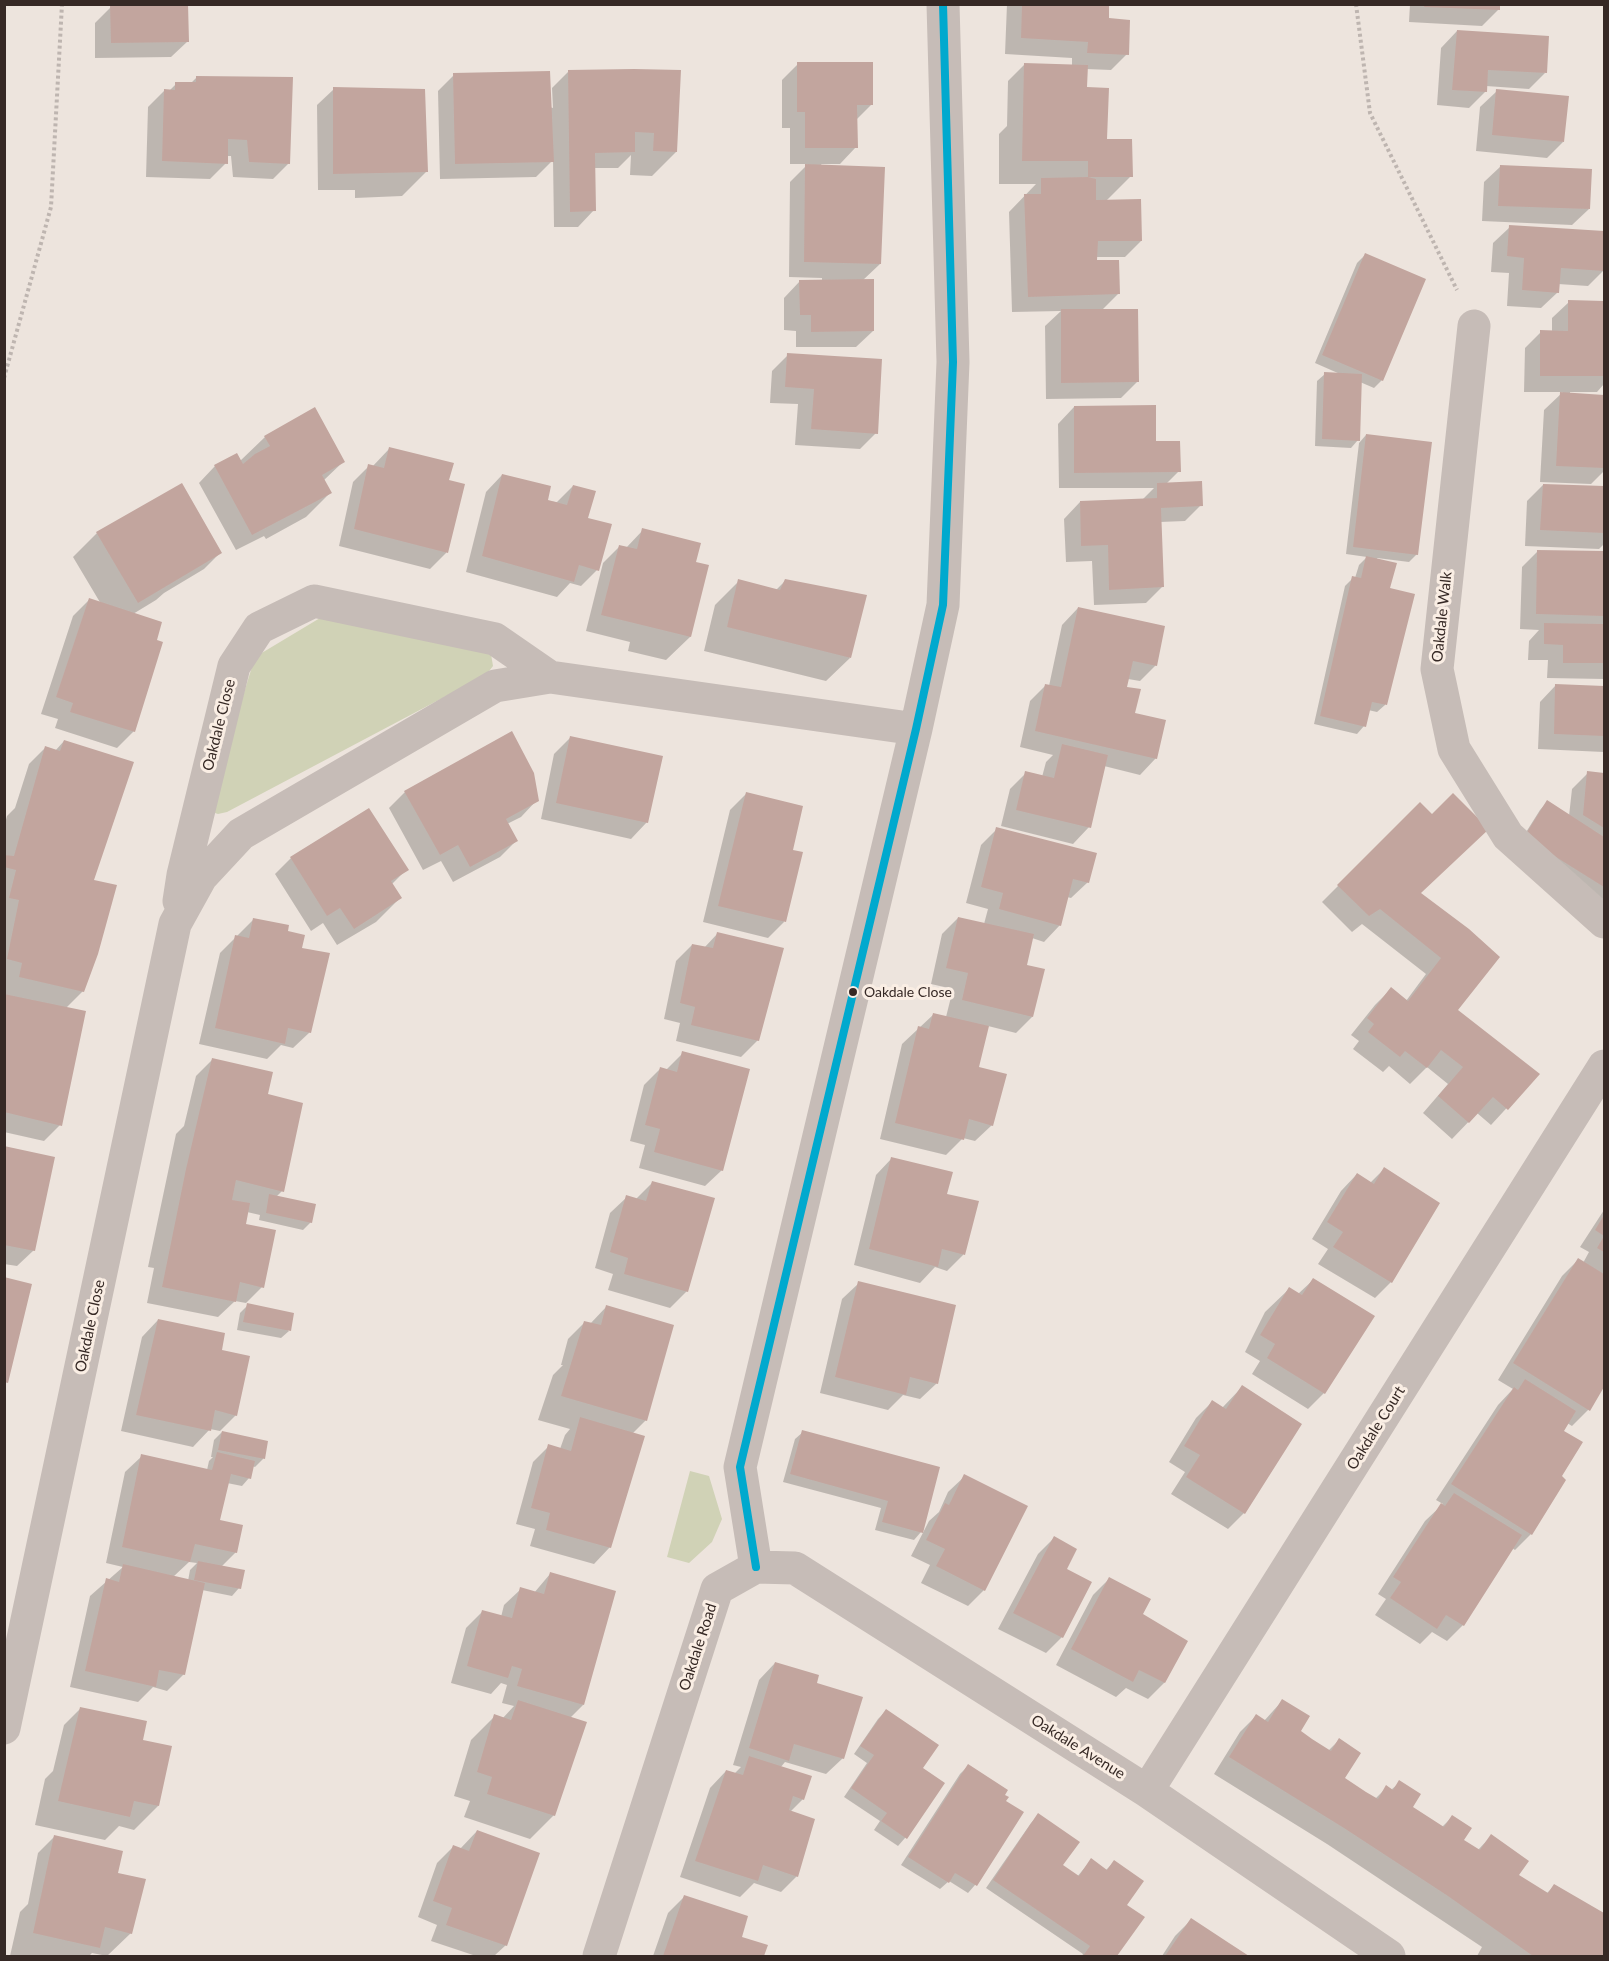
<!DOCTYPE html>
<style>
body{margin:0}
#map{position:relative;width:1609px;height:1961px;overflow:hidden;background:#ede4dd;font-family:Lato,sans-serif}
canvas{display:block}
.frame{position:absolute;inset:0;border:6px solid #362925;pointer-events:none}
</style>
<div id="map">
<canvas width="1609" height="1961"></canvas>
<div class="frame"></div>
</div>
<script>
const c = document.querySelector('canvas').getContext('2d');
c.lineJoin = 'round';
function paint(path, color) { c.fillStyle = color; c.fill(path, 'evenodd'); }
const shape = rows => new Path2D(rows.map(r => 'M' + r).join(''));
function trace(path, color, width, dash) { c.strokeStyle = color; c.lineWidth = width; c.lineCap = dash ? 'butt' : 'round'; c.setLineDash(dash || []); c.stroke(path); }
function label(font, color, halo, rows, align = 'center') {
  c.font = font + ' Lato,sans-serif'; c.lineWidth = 6; c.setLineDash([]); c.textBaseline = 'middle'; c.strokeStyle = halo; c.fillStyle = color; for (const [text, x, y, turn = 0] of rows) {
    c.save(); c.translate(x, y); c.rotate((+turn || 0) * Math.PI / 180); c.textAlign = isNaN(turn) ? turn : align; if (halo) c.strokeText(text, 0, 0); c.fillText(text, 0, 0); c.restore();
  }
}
paint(shape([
 [325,615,491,654,493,666,486,675,227,812,218,814,212,812,210,803,255,657],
 [690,1471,709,1476,722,1519,712,1542,689,1563,667,1557]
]), '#d0d2b6');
paint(shape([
 [114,4,187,4,188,41,171,57,95,58,95,23],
 [1007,4,1108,4,1108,20,1127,54,1111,70,1086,69,1085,89,1106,140,1131,176,1106,201,1141,241,1125,257,1096,257,1096,262,1118,294,1102,310,1137,382,1121,398,1046,399,1045,326,1061,311,1012,312,1009,212,1036,184,999,184,999,134,1007,126,1008,81,1024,65,1072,66,1072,58,1005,54],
 [1410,4,1498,4,1498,10,1482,26,1409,22],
 [1457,31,1545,73,1529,89,1486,86,1486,91,1469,108,1437,105,1441,48],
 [798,64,872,104,856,120,856,147,840,164,821,164,880,264,862,281,873,331,856,347,796,347,796,331,784,330,784,298,800,281,822,281,822,278,789,277,790,182,808,164,790,164,790,128,782,128,782,80],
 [569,71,634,71,676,152,652,176,630,175,631,155,618,168,593,168,594,210,578,227,554,227,553,160,536,177,440,179,438,91,454,75,553,108,552,88],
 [197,77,289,163,273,179,233,177,231,156,226,156,226,163,210,179,146,177,148,107,164,91,169,91,176,84,190,84],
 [334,89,426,172,402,196,355,198,355,190,318,190,317,105],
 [1497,91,1563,142,1547,158,1476,151,1480,107],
 [1501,166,1589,209,1572,225,1482,221,1484,182],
 [1510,227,1604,232,1604,270,1588,286,1558,284,1558,292,1541,308,1507,306,1509,273,1491,272,1493,243],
 [1365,255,1382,380,1374,388,1360,382,1358,440,1351,448,1315,446,1317,381,1325,374,1340,374,1315,363,1357,263],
 [1569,302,1604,302,1604,384,1597,392,1570,392,1570,394,1604,396,1604,471,1591,484,1540,482,1544,410,1563,392,1524,392,1525,348,1541,332,1552,332,1552,318],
 [788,355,876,433,860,449,795,445,798,404,770,403,772,371],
 [1074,407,1155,443,1179,471,1166,484,1201,505,1185,521,1160,522,1162,587,1146,603,1094,605,1092,561,1066,562,1064,519,1080,502,1142,500,1154,488,1059,488,1058,424],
 [1366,435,1417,554,1409,562,1377,558,1389,589,1385,705,1377,712,1368,710,1364,726,1357,734,1314,724,1345,586,1353,578,1355,578,1359,565,1367,557,1346,554,1359,443],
 [265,437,344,461,323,481,330,493,306,517,266,539,264,536,236,550,199,483,215,466,240,461],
 [389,449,448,482,463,485,446,553,430,569,339,546,353,482,369,466,372,467],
 [502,475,546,501,557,502,573,486,587,519,597,570,581,586,570,583,557,597,466,572,486,492],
 [1543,485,1604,488,1604,544,1599,549,1525,546,1527,501],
 [643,530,695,563,690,637,666,660,628,651,630,642,586,631,603,563,619,547,626,548],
 [97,533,220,553,204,569,164,593,156,600,133,614,134,731,117,748,55,728,58,719,41,714,73,616,89,600,101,604,73,557],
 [1538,551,1604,553,1604,679,1547,678,1548,660,1528,660,1529,641,1539,630,1520,629,1522,567],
 [739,581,776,590,785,581,850,658,826,681,704,651,715,605],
 [1078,608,1156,665,1140,681,1128,679,1126,688,1133,714,1156,758,1140,775,1104,766,1089,827,1073,844,1001,826,1010,789,1026,773,1042,777,1046,762,1053,755,1020,747,1030,701,1046,685,1049,686,1062,625],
 [1556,685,1604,687,1604,752,1538,749,1540,702],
 [570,738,647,822,631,839,541,819,554,754],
 [64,741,92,880,83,991,65,1009,60,1125,44,1141,4,1132,4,827,7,816,15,808,29,764,45,748,55,751],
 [1588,773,1604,774,1604,900,1518,845,1540,810,1547,802,1569,816,1572,789],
 [405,792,537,800,521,817,507,824,516,841,500,857,453,882,441,861,423,870,389,808],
 [746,794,784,922,768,938,703,922,730,810],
 [1420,804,1419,894,1468,930,1456,1010,1538,1074,1491,1125,1477,1113,1452,1139,1423,1113,1448,1084,1427,1067,1410,1084,1389,1066,1383,1072,1353,1049,1359,1041,1351,1035,1375,1005,1391,989,1406,1001,1426,974,1362,924,1352,932,1322,902],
 [997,829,1088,882,1071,898,1067,897,1060,925,1044,942,1032,938,1025,966,1032,1017,1016,1033,988,1026,977,1068,992,1125,975,1141,963,1138,946,1155,880,1139,902,1044,934,1014,946,1017,953,989,931,984,942,934,958,918,984,924,988,909,966,903,981,845],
 [291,858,407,869,391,885,400,898,376,922,337,945,323,923,311,931,275,874],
 [253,920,286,933,300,949,310,1032,293,1048,281,1045,267,1059,199,1044,220,953],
 [718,933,758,1040,741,1057,676,1041,680,1023,664,1019,676,961,692,945,704,948],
 [683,1053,722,1170,705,1186,639,1168,645,1145,630,1141,644,1085,660,1069,667,1069],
 [212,1060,266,1095,282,1191,276,1197,311,1222,303,1230,259,1220,260,1215,247,1212,244,1225,262,1287,246,1303,235,1301,218,1317,147,1303,154,1268,148,1267,176,1134,184,1126,196,1076],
 [4,1148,34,1250,17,1266,4,1264],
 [892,1158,946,1195,978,1202,963,1255,947,1271,935,1267,920,1283,854,1265,876,1175],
 [1384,1169,1391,1282,1375,1298,1318,1264,1328,1249,1312,1239,1341,1191,1357,1174,1370,1183],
 [652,1183,687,1291,670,1308,608,1290,613,1274,595,1268,610,1213,627,1197,636,1199],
 [1604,1210,1604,1385,1588,1410,1572,1426,1567,1423,1562,1431,1560,1477,1531,1534,1515,1550,1512,1548,1463,1625,1447,1641,1432,1632,1420,1644,1375,1615,1386,1599,1378,1594,1425,1521,1443,1504,1436,1500,1498,1405,1513,1389,1498,1380,1562,1276,1578,1260,1583,1263,1589,1252,1580,1247],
 [1313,1280,1324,1393,1308,1409,1252,1374,1260,1361,1245,1352,1265,1312,1289,1289,1298,1294],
 [859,1283,937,1383,920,1399,903,1395,888,1410,820,1393,842,1299],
 [248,1305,289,1331,281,1338,237,1330,240,1313],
 [607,1306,646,1420,632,1434,610,1547,594,1564,530,1546,535,1529,516,1524,533,1462,549,1446,560,1449,565,1435,570,1429,538,1420,553,1375,563,1365,561,1365,568,1339,585,1322,590,1324],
 [158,1320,236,1415,220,1431,210,1429,193,1447,121,1431,142,1337],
 [1242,1387,1300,1424,1244,1513,1228,1529,1171,1494,1185,1472,1169,1462,1196,1418,1212,1402,1222,1408],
 [222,1432,267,1442,263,1459,255,1467,252,1466,249,1478,242,1486,227,1483,219,1521,236,1552,221,1567,239,1588,232,1596,202,1590,184,1674,167,1691,153,1687,138,1702,70,1687,90,1596,123,1567,106,1563,125,1472,142,1456,207,1470,209,1461,213,1457,211,1457,214,1440],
 [189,1562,197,1563,190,1570,188,1581,173,1577],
 [803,1432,939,1468,921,1532,914,1540,875,1530,881,1508,783,1482,795,1439],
 [965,1476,984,1590,968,1606,921,1583,930,1565,911,1556,929,1521,939,1512,948,1492],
 [1054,1538,1064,1570,1062,1637,1046,1653,998,1629,1038,1554],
 [550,1574,583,1705,570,1718,554,1815,530,1839,464,1817,470,1801,454,1796,471,1740,495,1716,502,1719,514,1706,502,1703,507,1685,501,1683,491,1694,451,1683,466,1628,483,1611,501,1617,504,1605,521,1589,534,1593],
 [1110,1578,1141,1615,1186,1642,1164,1683,1148,1699,1126,1688,1116,1697,1056,1665,1093,1595],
 [775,1663,815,1684,843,1758,826,1774,785,1762,780,1768,803,1799,790,1812,797,1876,781,1892,754,1883,740,1897,680,1877,710,1788,726,1771,734,1774,741,1767,733,1765,759,1680],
 [1282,1701,1299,1731,1328,1751,1339,1740,1343,1778,1375,1799,1387,1787,1391,1790,1400,1782,1411,1807,1442,1827,1452,1817,1462,1840,1478,1850,1491,1836,1517,1876,1546,1894,1555,1885,1604,1915,1604,1956,1477,1956,1482,1947,1327,1844,1214,1774,1240,1732,1256,1716,1264,1721],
 [80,1709,141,1742,158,1806,134,1830,119,1826,105,1840,35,1825,45,1779,53,1771,64,1725],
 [886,1711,921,1769,943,1783,905,1838,898,1846,874,1830,880,1821,844,1797,867,1763,854,1754,878,1719],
 [968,1766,1003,1795,1004,1801,1022,1812,975,1885,968,1893,949,1881,940,1889,901,1865,960,1774],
 [1039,1815,1061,1866,1077,1877,1091,1860,1106,1870,1114,1862,1125,1906,1142,1917,1116,1956,1082,1956,1083,1954,986,1888,1031,1823],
 [477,1831,506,1945,494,1956,476,1956,431,1941,437,1925,418,1917,437,1863,453,1847,460,1849],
 [55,1836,117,1874,131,1933,107,1956,92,1953,89,1956,10,1956,20,1912,28,1904,38,1853],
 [684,1897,740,1938,766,1946,762,1956,653,1956,668,1913],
 [1191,1920,1245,1956,1162,1956,1175,1936]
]), '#0003');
paint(shape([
 [188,4,189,42,111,43,110,5],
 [1022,4,1109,4,1109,18,1130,20,1129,55,1087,53,1088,42,1021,38],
 [1425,4,1500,4,1500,10,1424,7],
 [1457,30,1549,36,1547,73,1488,70,1487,92,1452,90],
 [797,62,873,62,873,105,857,105,858,148,805,148,805,112,797,112],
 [1024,63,1088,65,1087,87,1109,88,1107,139,1132,139,1133,177,1088,177,1088,161,1022,161],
 [634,69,681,70,677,152,653,151,654,133,635,132,635,152,595,153,596,211,570,212,568,70],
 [550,71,554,162,455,164,453,73],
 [196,76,293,77,290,164,249,162,247,140,228,139,228,164,162,161,164,89,175,90,175,82,196,82],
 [333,87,425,89,428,172,333,174],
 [1496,89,1569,96,1564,142,1492,135],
 [805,164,885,167,881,264,804,262],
 [1500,165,1592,169,1590,209,1498,206],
 [1088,177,1096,179,1096,200,1141,199,1142,241,1098,241,1097,260,1119,260,1120,294,1028,297,1024,194,1041,194,1041,178],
 [1509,225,1604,231,1604,271,1561,268,1559,293,1522,290,1524,258,1507,256],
 [1365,253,1426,279,1383,381,1322,355],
 [874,279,874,331,811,332,811,315,800,315,799,280],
 [1568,300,1604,301,1604,376,1540,376,1540,330,1568,331],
 [1061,309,1138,309,1139,382,1061,383],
 [787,353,882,359,878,434,811,429,814,389,785,387],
 [1324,372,1362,374,1360,441,1322,439],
 [1560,392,1604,395,1604,468,1556,466],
 [1156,405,1156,441,1180,441,1181,472,1074,473,1074,406],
 [315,407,345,462,322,475,332,493,252,535,214,465,237,453,243,464,255,454,270,446,264,436],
 [1366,434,1432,442,1418,555,1353,547],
 [389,447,454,463,449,480,465,484,448,553,354,529,368,464,384,468],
 [502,474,551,486,548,500,567,505,573,485,596,491,588,518,612,524,599,571,579,565,574,582,482,556],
 [1202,481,1203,506,1161,508,1164,587,1109,590,1108,545,1081,546,1080,501,1157,498,1157,483],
 [182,483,222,553,138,603,96,532],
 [1543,484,1604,486,1604,533,1540,530],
 [642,528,701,543,696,562,709,565,691,637,601,615,619,545,637,549],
 [1537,550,1604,551,1604,616,1536,614],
 [1366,556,1397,563,1390,588,1415,594,1387,705,1372,702,1366,727,1320,716,1352,576,1361,578],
 [738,579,780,590,785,579,867,595,851,658,727,627],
 [89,598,162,622,157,640,163,642,135,732,70,712,73,703,56,697],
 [1078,607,1165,626,1157,666,1133,661,1127,687,1141,689,1135,713,1166,720,1157,759,1035,731,1045,684,1061,687],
 [1544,623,1604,624,1604,663,1563,663,1563,645,1544,644],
 [1555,684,1604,686,1604,736,1554,734],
 [512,731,534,773,539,801,506,819,518,841,470,867,458,845,440,855,404,791],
 [570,736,663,756,648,823,556,803],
 [64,740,134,762,94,880,117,885,98,954,84,992,19,977,22,963,7,959,19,900,9,898,16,870,4,867,4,855,14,856,45,746,60,751],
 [1062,744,1108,755,1091,828,1016,810,1025,771,1054,778],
 [1587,771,1604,773,1604,828,1583,815],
 [746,792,803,806,793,850,803,852,786,922,718,906],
 [1453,793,1489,829,1421,893,1469,929,1500,957,1458,1010,1540,1074,1508,1110,1493,1097,1469,1123,1438,1096,1463,1067,1441,1050,1427,1068,1405,1051,1400,1057,1368,1032,1374,1024,1367,1018,1391,987,1408,1001,1441,958,1380,909,1369,916,1337,885,1420,802,1432,814],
 [1547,800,1604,837,1604,887,1524,837],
 [369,808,409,870,391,881,402,898,354,929,340,908,327,916,290,857],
 [996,827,1097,853,1089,883,1073,879,1061,926,999,909,1003,893,981,887],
 [958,917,1034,934,1027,965,1045,969,1033,1017,962,1000,968,973,946,968],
 [253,918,289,925,288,931,305,935,302,948,330,953,311,1033,288,1028,285,1044,215,1028,235,935,249,938],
 [717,932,784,948,759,1041,691,1025,695,1007,680,1003,692,944,713,948],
 [4,994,86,1011,62,1126,4,1112],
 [933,1013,989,1026,979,1067,1007,1074,993,1126,969,1119,964,1140,895,1123,918,1026,929,1029],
 [682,1051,750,1069,723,1171,654,1152,660,1129,645,1125,660,1067,677,1072],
 [212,1058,273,1072,268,1094,303,1103,284,1192,236,1180,232,1200,250,1203,246,1224,276,1230,264,1288,240,1282,236,1302,162,1287,186,1169],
 [4,1146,55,1157,35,1251,4,1245],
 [891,1157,953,1172,947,1194,979,1201,965,1255,942,1249,938,1267,869,1249],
 [1384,1167,1440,1203,1392,1283,1333,1247,1343,1232,1327,1222,1357,1173,1374,1184],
 [652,1181,715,1198,688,1292,624,1274,628,1258,610,1252,626,1195,646,1201],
 [269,1194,316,1204,312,1223,266,1213],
 [1604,1215,1604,1252,1597,1248,1604,1236,1595,1230],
 [1578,1258,1604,1274,1604,1387,1590,1411,1513,1363],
 [4,1277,32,1284,8,1383,4,1382],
 [1313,1278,1375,1316,1325,1394,1267,1358,1275,1344,1260,1335,1289,1287,1302,1295],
 [858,1281,956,1305,938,1384,910,1377,906,1395,835,1377],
 [247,1303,294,1313,291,1331,243,1322],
 [606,1305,674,1325,647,1421,561,1396,584,1321,601,1325],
 [158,1319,225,1333,222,1350,250,1356,237,1416,215,1410,211,1431,136,1415],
 [1525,1379,1576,1411,1564,1431,1583,1442,1562,1476,1566,1480,1532,1535,1451,1484,1514,1387,1518,1390],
 [1242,1385,1302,1424,1245,1514,1186,1477,1200,1455,1184,1446,1212,1400,1226,1409],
 [580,1417,645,1436,611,1548,546,1530,550,1513,531,1508,548,1444,571,1451],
 [802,1430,940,1467,923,1533,882,1522,888,1501,790,1474],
 [222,1431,268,1441,265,1459,218,1450],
 [217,1452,255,1461,251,1479,231,1474,220,1520,243,1525,237,1553,195,1544,190,1562,122,1547,141,1454,212,1470],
 [964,1474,1028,1506,985,1591,936,1566,945,1549,926,1540,945,1503,949,1505],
 [1454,1493,1522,1535,1464,1626,1446,1615,1437,1629,1390,1598,1401,1582,1393,1577,1441,1503,1445,1506],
 [1054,1536,1077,1549,1067,1569,1092,1582,1063,1638,1013,1613],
 [198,1561,245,1570,241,1589,194,1580],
 [123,1564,205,1583,185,1675,159,1670,156,1687,85,1671,106,1578,119,1582],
 [550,1572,616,1591,584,1705,517,1686,522,1669,512,1666,508,1678,467,1666,482,1610,512,1618,520,1587,544,1594],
 [1109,1577,1151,1599,1143,1614,1188,1641,1165,1683,1139,1670,1133,1682,1071,1649],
 [775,1662,819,1675,817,1683,863,1697,844,1759,794,1744,789,1761,749,1748],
 [1282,1699,1310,1716,1301,1731,1312,1739,1331,1751,1339,1738,1361,1753,1345,1778,1366,1792,1378,1799,1386,1785,1393,1790,1399,1780,1421,1794,1413,1807,1444,1827,1452,1815,1472,1828,1464,1840,1480,1850,1491,1834,1529,1861,1519,1875,1548,1893,1554,1884,1604,1913,1604,1956,1533,1956,1448,1896,1344,1828,1229,1757,1256,1714,1268,1722],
 [518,1700,587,1722,555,1816,487,1794,492,1777,477,1772,494,1714,511,1720],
 [80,1707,147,1721,143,1740,172,1746,159,1806,134,1801,130,1817,58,1801],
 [886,1709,939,1745,923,1768,945,1783,907,1839,881,1821,887,1813,851,1788,874,1755,860,1746],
 [749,1756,812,1776,804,1800,793,1796,789,1810,815,1819,798,1877,763,1865,758,1881,695,1861,726,1770,743,1775],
 [968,1764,1008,1790,1005,1795,1009,1797,1006,1801,1024,1812,977,1886,955,1873,949,1883,908,1857],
 [1038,1813,1080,1842,1063,1865,1079,1876,1091,1858,1107,1870,1114,1860,1144,1881,1127,1905,1145,1917,1117,1956,1083,1956,1090,1946,993,1880],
 [477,1830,540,1853,507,1946,446,1925,452,1908,433,1901,453,1845,469,1851],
 [54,1835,123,1851,118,1873,146,1879,132,1934,105,1927,100,1948,33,1933],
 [684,1895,748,1916,742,1937,768,1945,764,1956,663,1956],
 [1191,1918,1229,1943,1249,1956,1165,1956]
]), '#c2a59e');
trace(shape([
 [1356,4,1370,113,1457,290],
 [4,378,51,207,62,4]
]), '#beb5b0', 4, [3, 3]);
trace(shape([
 [1474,326,1437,669,1454,749,1508,836,1604,922],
 [179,901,183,875,234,666,259,628,314,601,495,639,550,677],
 [756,1567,740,1467,916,729,943,605,953,362,943,4],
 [756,1567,795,1568,1147,1791,1389,1956],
 [4,1728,175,924,201,877,241,834,495,686,550,677,916,729],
 [1147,1791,1604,1066],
 [599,1956,717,1589,756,1567]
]), '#c6bcb7', 33);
trace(shape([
 [756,1567,740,1467,916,729,943,605,953,362,943,4]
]), '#00a9ce', 8);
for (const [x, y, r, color] of [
 [853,992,5,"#362925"]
]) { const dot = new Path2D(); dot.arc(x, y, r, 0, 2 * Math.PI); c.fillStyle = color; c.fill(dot); trace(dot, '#faeee4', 2); }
label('14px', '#362925', '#faeee4', [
 ["Oakdale Close",864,992]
], 'left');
label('15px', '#362925', '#faeee4', [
 ["Oakdale Walk",1442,617,-84],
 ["Oakdale Close",219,725,-76],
 ["Oakdale Close",90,1326,-78],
 ["Oakdale Court",1376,1428,-58],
 ["Oakdale Road",698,1647,-72],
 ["Oakdale Avenue",1078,1747,32]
]);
</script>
